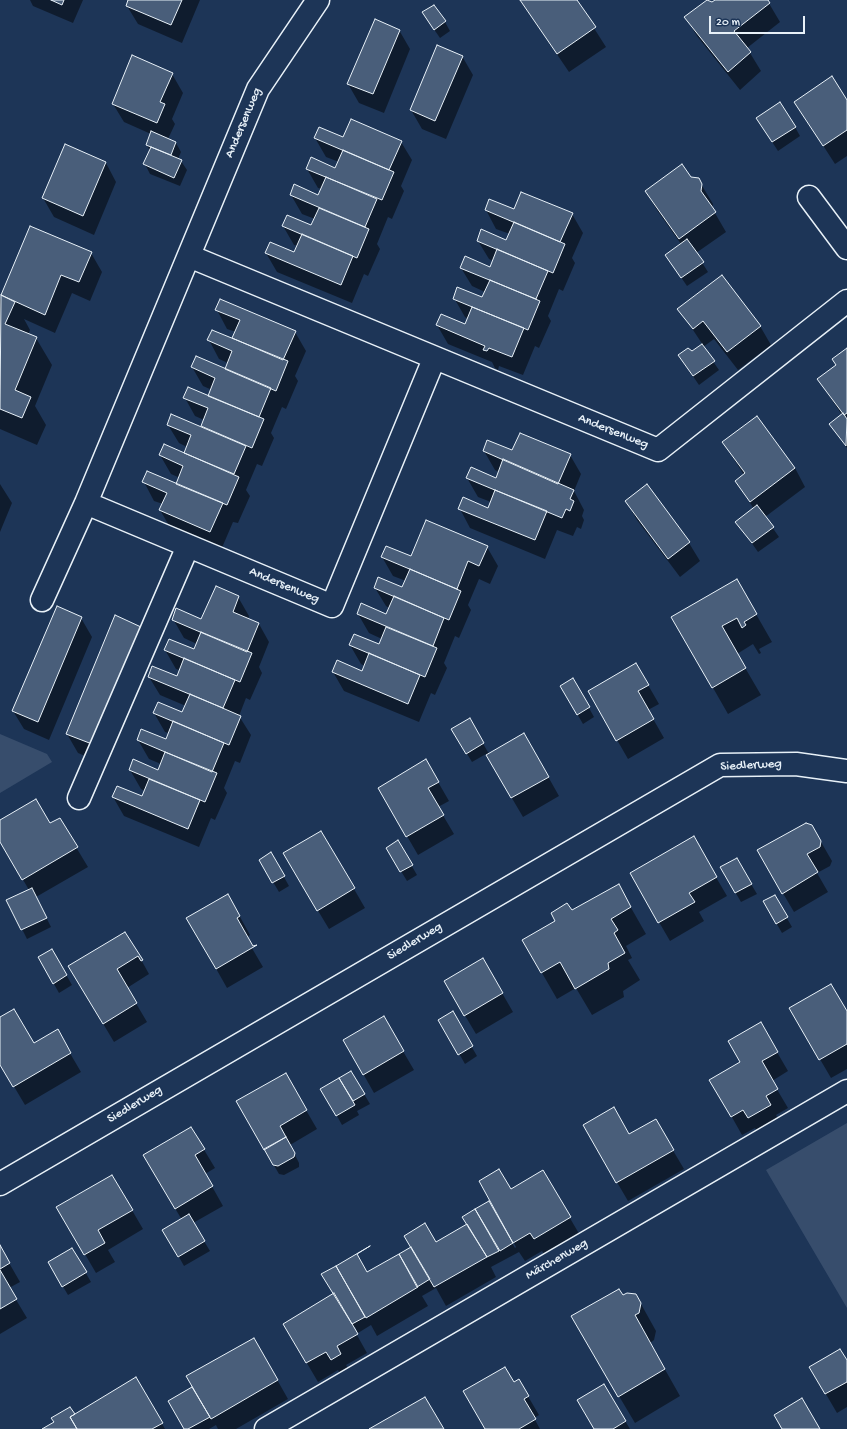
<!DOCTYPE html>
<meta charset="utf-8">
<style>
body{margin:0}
#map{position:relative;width:847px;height:1429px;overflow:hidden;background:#1d3557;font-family:"Gochi Hand",sans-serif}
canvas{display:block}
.scale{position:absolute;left:709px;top:16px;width:96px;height:18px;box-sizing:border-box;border:2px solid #e8f1f8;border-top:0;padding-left:5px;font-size:12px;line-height:14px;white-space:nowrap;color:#e8f1f8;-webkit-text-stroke:3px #1d3557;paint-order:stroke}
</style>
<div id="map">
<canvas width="847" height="1429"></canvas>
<div class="scale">20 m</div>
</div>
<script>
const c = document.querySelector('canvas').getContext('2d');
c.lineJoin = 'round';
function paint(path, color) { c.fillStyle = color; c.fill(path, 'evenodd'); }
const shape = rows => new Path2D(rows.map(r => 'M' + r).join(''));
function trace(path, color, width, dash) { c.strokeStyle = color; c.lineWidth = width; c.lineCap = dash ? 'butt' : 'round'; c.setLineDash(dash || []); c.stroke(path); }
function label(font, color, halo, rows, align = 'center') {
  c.font = font + ' "Gochi Hand",sans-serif'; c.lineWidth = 3; c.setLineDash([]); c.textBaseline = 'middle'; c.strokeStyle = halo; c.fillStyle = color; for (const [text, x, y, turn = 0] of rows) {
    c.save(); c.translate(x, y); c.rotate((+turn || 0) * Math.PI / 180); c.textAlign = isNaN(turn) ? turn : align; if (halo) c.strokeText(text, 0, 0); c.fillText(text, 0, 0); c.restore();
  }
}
paint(shape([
 [0,734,47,754,52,762,0,793],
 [847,1123,847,1308,766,1170]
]), '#374d6c');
paint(shape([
 [30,0,83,0,73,23,33,6],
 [129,0,200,0,182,43,138,24,127,6],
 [520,0,576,0,606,47,569,72],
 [709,0,712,4,717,0,767,0,780,22,747,48,761,71,740,90,697,36,686,18],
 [429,22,445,22,450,31,440,38],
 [399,30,410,49,384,113,359,103,348,84],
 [462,56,473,75,446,139,422,129,411,110],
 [172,74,183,93,172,119,175,124,168,139,176,143,181,152,178,159,181,161,187,170,180,186,150,174,145,164,150,151,147,145,151,134,124,122,113,104],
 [795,102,847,102,847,156,835,164],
 [795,127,800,136,778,151,763,128],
 [315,138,401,142,412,160,401,186,404,191,392,219,388,217,377,244,380,249,368,276,364,274,352,303,277,272,266,253,295,253,298,246,294,245,283,226,312,227,315,219,302,214,291,195,319,196,322,189,318,188,307,169,336,169,339,162,326,157],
 [106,163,116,182,94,235,54,217,43,198],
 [690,178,698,179,713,204,712,208,726,232,696,253,708,272,687,286,672,264,681,244,657,210,646,192],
 [486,210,572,214,583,233,572,258,575,263,563,291,559,289,548,316,551,321,539,348,535,346,523,375,499,366,498,370,495,368,492,362,448,344,437,325,466,325,468,319,465,317,454,298,483,299,485,292,472,286,461,268,490,268,493,261,489,259,478,241,506,241,510,234,496,229],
 [31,227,91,253,102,272,90,301,72,293,55,333,24,319,30,330,28,335,36,338,52,365,35,406,46,425,37,445,0,429,0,300],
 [679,309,760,326,771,345,738,370,714,339,703,347,719,370,699,385,679,356,692,353,703,345],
 [217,310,295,332,306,351,295,376,298,381,286,409,282,407,271,433,274,438,262,466,257,464,246,490,250,496,238,523,233,522,221,550,171,529,160,510,163,504,154,501,144,482,177,485,180,478,171,474,160,455,184,454,187,447,179,443,168,425,201,427,204,420,195,416,185,398,209,397,212,390,203,386,192,367,225,370,228,363,219,359,209,340,233,339,236,332,227,329],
 [847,349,847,448,830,424,842,415,818,379,837,366],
 [723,442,795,468,805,487,765,517,779,537,758,552,737,522,754,509,736,481,744,475],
 [484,451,570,455,581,474,574,491,584,510,582,516,584,520,581,529,577,527,573,536,557,530,545,559,470,528,460,509,488,509,491,502,478,497,467,478,496,479,499,472,495,470],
 [0,484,12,503,0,532],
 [626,501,689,543,700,561,680,577,637,520],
 [487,547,498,566,490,584,479,579,468,605,471,610,459,638,455,636,444,663,447,668,435,695,431,693,419,722,344,691,333,672,363,672,365,666,361,664,350,645,379,645,382,639,369,633,358,614,387,615,389,608,386,606,375,588,403,589,406,581,393,576,382,557,411,557],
 [737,581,772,642,759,649,761,653,759,654,753,644,737,654,761,695,728,714,673,618],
 [238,597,249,616,248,619,259,624,269,642,259,667,262,673,250,700,246,698,239,716,251,735,240,763,235,761,224,788,227,793,215,820,211,818,199,847,124,816,113,797,142,798,145,791,141,789,130,770,134,761,158,771,161,764,149,759,138,740,166,740,169,733,165,732,154,713,183,713,186,706,160,695,149,677,178,677,180,670,176,669,165,650,194,651,197,644,184,638,173,619,201,620],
 [115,617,102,763,78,753,67,734],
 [81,618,92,637,49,740,24,729,13,711],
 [636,664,659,704,648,710,664,738,628,759,589,691],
 [573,679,594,717,583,724,561,686],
 [469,719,489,754,524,734,559,796,523,817,486,754,472,762,452,729],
 [426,761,449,801,438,807,454,834,418,855,379,788],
 [59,819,88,867,36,897,51,927,27,939,8,901,29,890,0,840,0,821,50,825],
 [792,831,821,842,832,861,830,866,817,873,828,892,794,912,758,851],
 [321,832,365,908,329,929,284,854],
 [693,838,727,896,699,912,704,921,670,941,631,874],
 [398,842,417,875,407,881,387,848],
 [271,854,289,886,279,892,260,860],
 [736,859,757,894,741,902,721,868],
 [618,885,646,934,626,946,632,958,628,960,640,980,623,991,624,997,592,1015,576,988,557,999,523,940],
 [228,895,250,935,246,938,263,967,227,988,188,919],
 [774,896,792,927,782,933,764,902],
 [52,950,72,985,59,993,39,957],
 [139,956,149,974,127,988,147,1022,114,1042,80,985],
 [483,960,513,1012,476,1034,445,982],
 [790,1008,847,1013,847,1069,831,1078],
 [452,1013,477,1056,465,1064,440,1020],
 [383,1017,414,1070,374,1093,344,1040],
 [0,1018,34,1045,57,1031,81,1072,25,1105,0,1063],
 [760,1023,788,1071,772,1081,788,1108,776,1115,781,1124,760,1136,755,1128,742,1135,711,1080,742,1063],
 [351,1072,370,1104,357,1111,359,1115,342,1125,322,1089],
 [285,1074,317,1129,290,1145,299,1163,299,1167,284,1175,279,1174,237,1102],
 [655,1120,684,1169,628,1201,584,1126,629,1136],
 [191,1128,215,1168,205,1174,223,1206,193,1223,210,1251,184,1266,164,1230,182,1220,144,1156],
 [543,1172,581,1237,546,1257,542,1251,525,1261,519,1252,491,1267,496,1277,446,1306,436,1288,422,1296,428,1306,377,1336,371,1325,358,1333,355,1327,353,1328,367,1353,346,1365,351,1373,342,1378,338,1370,318,1382,284,1324,334,1294,322,1274,356,1255,367,1273,436,1243,468,1224,464,1217,489,1203,515,1248,516,1247,481,1181,510,1190],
 [112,1176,143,1229,108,1250,115,1262,96,1273,58,1208],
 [0,1247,20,1282,9,1288,27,1318,0,1334],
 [72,1249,91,1282,68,1295,49,1263],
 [636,1295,656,1331,654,1340,650,1343,680,1396,635,1423,588,1344,622,1297],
 [254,1339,288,1399,236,1429,218,1429,216,1425,209,1429,185,1429,170,1402,194,1388],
 [847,1362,847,1407,837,1413,810,1367],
 [136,1379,165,1429,44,1429,74,1416],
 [519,1381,539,1415,534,1418,540,1429,486,1429],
 [604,1386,630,1429,595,1429]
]), '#0007');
const building = shape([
 [51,0,64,0,62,5,51,0],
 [128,0,182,0,171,25,126,6,128,0],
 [520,0,577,0,596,27,557,54,520,0],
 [707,0,712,2,715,0,768,0,770,3,734,31,751,52,728,72,684,17,707,0],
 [434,5,446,21,434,30,422,12,434,5],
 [375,19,400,30,373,94,347,84,375,19],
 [437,45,463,56,435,121,410,110,437,45],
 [132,55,173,73,160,102,165,104,157,123,112,104,132,55],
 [832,76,847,100,847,130,823,146,794,102,832,76],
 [780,102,796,127,772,142,756,118,780,102],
 [351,119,402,141,389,170,314,138,319,127,343,137,351,119],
 [151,131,176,142,171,155,146,145,151,131],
 [65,144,106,162,83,216,42,198,65,144],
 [151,147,182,160,174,178,143,164,151,147],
 [343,150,394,172,382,200,306,169,311,157,335,168,343,150],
 [682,164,691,177,699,178,702,184,701,191,716,212,679,239,645,191,682,164],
 [326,177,377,199,365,227,290,195,294,184,318,195,326,177],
 [521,192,573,213,560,242,485,210,489,199,514,209,521,192],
 [319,208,369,229,357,258,282,226,287,215,311,225,319,208],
 [514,222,565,244,553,273,477,241,481,229,506,240,514,222],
 [30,226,92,252,79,282,61,275,45,315,1,295,30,226],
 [302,234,353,256,341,285,265,253,270,242,294,252,302,234],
 [687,239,704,262,681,278,665,255,687,239],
 [497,249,548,271,536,299,460,268,465,256,490,267,497,249],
 [722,275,761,326,727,352,703,321,693,329,677,309,722,275],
 [490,280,540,301,528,330,453,299,457,287,482,297,490,280],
 [1,295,15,302,5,324,37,337,15,390,31,397,22,418,0,409,1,295],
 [220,299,296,331,283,360,232,338,240,320,215,310,220,299],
 [472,307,524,328,512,357,489,348,487,351,483,350,485,346,436,325,441,314,465,324,472,307],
 [212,330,288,361,276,391,225,369,232,351,207,340,212,330],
 [702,344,715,361,693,376,678,355,688,348,692,351,702,344],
 [847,348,847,413,844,415,817,379,836,365,832,359,847,348],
 [196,356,271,388,259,417,208,396,215,378,191,367,196,356],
 [188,387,264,419,252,448,201,426,208,408,183,398,188,387],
 [843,413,847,419,846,446,829,424,843,413],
 [171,414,246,446,234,474,184,453,191,435,167,425,171,414],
 [757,416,795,468,750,502,735,481,745,473,722,442,757,416],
 [520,433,571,454,558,484,483,451,487,440,512,450,520,433],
 [164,444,239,477,227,505,176,484,183,466,159,455,164,444],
 [503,459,574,490,570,499,574,501,570,511,566,509,562,518,466,478,471,467,496,478,503,459],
 [147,471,223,503,210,532,159,510,167,493,142,482,147,471],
 [647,484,690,542,668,559,625,501,647,484],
 [495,490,547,511,535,540,458,509,463,497,488,508,495,490],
 [757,505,774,527,752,543,735,522,757,505],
 [426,520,488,546,479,566,468,561,457,589,381,557,386,546,411,556,426,520],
 [410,569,461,591,449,620,374,588,378,577,402,587,410,569],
 [737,579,757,614,744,622,746,625,742,628,737,618,722,626,746,668,712,688,671,617,737,579],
 [216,586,239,596,233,612,259,623,247,652,172,620,176,608,201,619,216,586],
 [394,596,444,618,433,646,357,614,361,603,386,614,394,596],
 [57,606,82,617,38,722,12,711,57,606],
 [115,615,141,627,92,744,66,734,115,615],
 [386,627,437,648,425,677,349,645,354,634,379,644,386,627],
 [201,632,252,653,240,682,164,650,169,639,194,649,201,632],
 [369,653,420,675,408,704,332,672,337,660,362,671,369,653],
 [184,658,235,680,223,708,148,677,152,666,177,676,184,658],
 [636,663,649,685,638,691,654,719,616,741,588,691,636,663],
 [573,678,590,707,577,715,560,686,573,678],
 [190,694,241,716,229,745,153,713,158,702,182,712,190,694],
 [470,718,484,743,466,754,451,729,470,718],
 [173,721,224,743,212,772,137,740,141,729,166,739,173,721],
 [524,733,549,777,511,798,486,755,524,733],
 [165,752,217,773,205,802,129,770,133,759,158,770,165,752],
 [426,759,439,782,428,788,444,815,406,837,378,788,426,759],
 [149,779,200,800,188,829,112,797,117,786,142,796,149,779],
 [36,799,50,823,60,818,78,847,22,880,0,842,0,820,36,799],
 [806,823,812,825,821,841,820,847,807,854,818,872,782,894,757,850,806,823],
 [321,831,355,888,317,911,283,853,321,831],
 [694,836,717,877,689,893,695,902,658,923,630,873,694,836],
 [398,840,413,865,400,872,386,848,398,840],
 [271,852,285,876,272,883,259,860,271,852],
 [737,858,752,884,735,893,720,867,737,858],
 [619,884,631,907,611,919,618,930,614,933,625,953,608,963,609,969,575,989,560,962,541,973,522,940,555,921,551,913,567,903,572,910,619,884],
 [32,888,47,918,21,930,6,900,32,888],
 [228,894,240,916,237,918,253,946,257,945,216,969,186,918,228,894],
 [775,895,788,917,776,924,763,901,775,895],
 [125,932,143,960,141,961,138,956,117,969,137,1003,103,1024,68,966,125,932],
 [52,949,67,975,53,984,38,957,52,949],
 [483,958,503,993,464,1016,444,981,483,958],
 [831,984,847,1011,847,1044,819,1060,789,1008,831,984],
 [14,1009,34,1043,58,1029,71,1053,13,1087,0,1065,0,1017,14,1009],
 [453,1011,473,1046,458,1055,438,1020,453,1011],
 [384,1016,404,1051,363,1075,343,1040,384,1016],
 [761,1022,778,1052,762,1061,778,1089,766,1096,771,1105,748,1118,743,1110,731,1117,709,1080,740,1062,728,1041,761,1022],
 [351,1071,365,1094,353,1101,339,1078,351,1071],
 [286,1073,307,1110,280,1126,286,1137,264,1150,236,1101,286,1073],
 [339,1078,355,1105,336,1116,320,1089,339,1078],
 [614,1107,629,1134,656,1119,674,1150,616,1183,583,1125,614,1107],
 [191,1127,205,1149,195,1155,213,1186,175,1209,143,1155,191,1127],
 [286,1137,295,1153,294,1157,278,1166,273,1165,264,1149,286,1137],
 [499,1169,511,1189,543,1170,571,1217,534,1239,530,1233,513,1243,479,1181,499,1169],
 [112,1175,133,1210,98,1230,105,1243,84,1255,56,1207,112,1175],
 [489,1201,513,1243,500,1251,475,1209,489,1201],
 [475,1209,499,1251,487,1257,462,1217,475,1209],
 [189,1214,205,1241,178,1257,162,1230,189,1214],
 [425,1223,436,1242,467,1224,487,1257,434,1287,404,1236,425,1223],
 [0,1245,10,1263,0,1269,0,1245],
 [370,1246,357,1254,367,1272,399,1254,418,1287,366,1318,336,1266,370,1246],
 [411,1247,430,1279,417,1287,399,1254,411,1247],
 [72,1248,87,1272,62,1287,48,1262,72,1248],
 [336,1266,365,1317,352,1324,321,1274,336,1266],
 [0,1270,17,1299,0,1309,0,1270],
 [619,1289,623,1295,627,1293,636,1294,641,1303,639,1313,635,1315,665,1369,618,1397,571,1316,619,1289],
 [334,1293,358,1334,337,1346,341,1354,331,1360,326,1352,306,1363,283,1324,334,1293],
 [254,1338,278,1380,211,1419,186,1376,254,1338],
 [840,1349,847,1360,847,1382,825,1394,809,1367,840,1349],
 [505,1367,514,1382,519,1379,529,1396,524,1399,536,1419,519,1429,485,1429,463,1391,505,1367],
 [136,1377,163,1423,152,1429,77,1429,70,1417,136,1377],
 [604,1384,626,1421,613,1429,594,1429,577,1400,604,1384],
 [192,1387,210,1417,188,1429,184,1429,168,1401,192,1387],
 [425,1397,444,1429,369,1429,425,1397],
 [802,1398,820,1429,782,1429,774,1415,802,1398],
 [70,1407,75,1414,70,1417,77,1429,42,1429,54,1422,51,1418,70,1407]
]);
paint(building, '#495e7a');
trace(building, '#e8f1f8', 1);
const street = shape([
 [809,197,847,248],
 [189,256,658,450,847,301],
 [86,503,332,606,434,359],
 [42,600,86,503,258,89,318,0],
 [79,798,188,546],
 [0,1184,720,765,796,764,847,771],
 [266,1429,847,1091]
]);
trace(street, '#e8f1f8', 25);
trace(street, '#1d3557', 22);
label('13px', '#e8f1f8', '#1d3557', [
 ["Andersenweg",244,123,-67],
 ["Andersenweg",613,432,22],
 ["Andersenweg",284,586,23],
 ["Siedlerweg",751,766,-3],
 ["Siedlerweg",415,942,-31],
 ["Siedlerweg",135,1105,-31],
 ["Märchenweg",557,1260,-30]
]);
</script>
